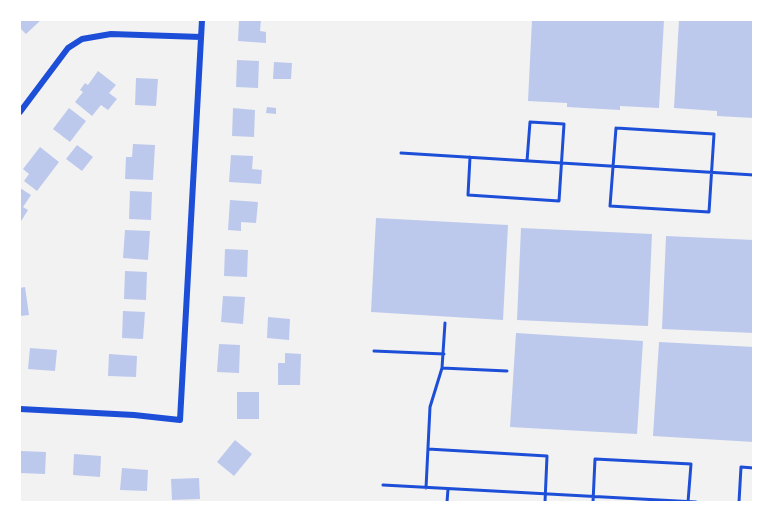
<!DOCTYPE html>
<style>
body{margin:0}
#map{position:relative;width:773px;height:522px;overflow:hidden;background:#f2f2f2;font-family:Barlow,sans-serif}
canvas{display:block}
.frame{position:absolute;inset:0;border:21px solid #fff;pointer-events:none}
</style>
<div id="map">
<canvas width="773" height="522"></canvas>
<div class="frame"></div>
</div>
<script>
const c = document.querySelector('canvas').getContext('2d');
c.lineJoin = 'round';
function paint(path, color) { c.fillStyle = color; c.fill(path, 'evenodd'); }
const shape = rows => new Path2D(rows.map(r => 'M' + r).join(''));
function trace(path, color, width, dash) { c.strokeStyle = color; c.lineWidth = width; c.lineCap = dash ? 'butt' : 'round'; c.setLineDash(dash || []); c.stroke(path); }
paint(shape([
 [20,20,41,20,26,34,20,28],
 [239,20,261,20,260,31,266,32,266,43,238,41],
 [532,20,664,20,659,108,620,106,620,110,567,107,567,103,528,101],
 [679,20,754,20,754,118,717,116,717,111,674,108],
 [237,60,259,61,258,88,236,87],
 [274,62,292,63,291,79,273,79],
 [98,71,116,85,109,93,117,99,108,110,101,105,92,116,75,102,83,92,80,90,85,83,88,85],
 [136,78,158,79,156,106,135,105],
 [267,107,276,108,276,114,266,113],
 [69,108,86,121,70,142,53,129],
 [233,108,255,110,254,137,232,136],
 [133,144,155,145,153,180,125,179,126,157,132,157],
 [77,145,93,157,82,171,66,159],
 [40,147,59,162,37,191,24,181,29,174,23,169],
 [231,155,253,156,252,169,262,170,261,184,229,182],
 [20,188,31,195,23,207,28,210,20,223],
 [130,191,152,192,151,220,129,219],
 [230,200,258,202,256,223,241,222,241,231,228,230],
 [376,218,508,225,503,320,371,312],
 [521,228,652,234,648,326,517,320],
 [125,230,150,231,148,260,123,258],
 [666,236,754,240,754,333,662,329],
 [225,249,248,250,247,277,224,276],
 [125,271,147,272,146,300,124,299],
 [25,287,29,315,20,316,20,288],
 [223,296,245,297,243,324,221,322],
 [123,311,145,312,143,339,122,338],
 [268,317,290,319,289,340,267,338],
 [516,333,643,341,637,434,510,427],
 [659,342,754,347,754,442,653,436],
 [219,344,240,345,239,373,217,372],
 [30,348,57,350,55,371,28,369],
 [285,353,301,354,300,385,278,385,278,363,285,363],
 [109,354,137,356,136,377,108,376],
 [237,392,259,392,259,419,237,419],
 [235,440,252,454,234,476,217,462],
 [20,451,46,452,45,474,20,473],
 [74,454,101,456,100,477,73,475],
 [122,468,148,470,147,491,120,490],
 [199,478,200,499,172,500,171,479]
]), '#bdc9ec');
trace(shape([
 [616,128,714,134,709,212,610,206,616,128],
 [401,153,754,175],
 [470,157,468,195,559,201,564,124,530,122,527,161],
 [374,351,444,354],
 [442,368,507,371],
 [428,449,547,456,545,502],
 [383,485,696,502],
 [426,488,430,407,442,368,445,323],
 [447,502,448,489],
 [593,502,595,459,691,464,688,502],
 [739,502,741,467,754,468]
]), '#1d4ed8', 3);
trace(shape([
 [20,112,68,48,82,39,111,34,201,37],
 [20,409,134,415,180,420,202,20]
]), '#1d4ed8', 6);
</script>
